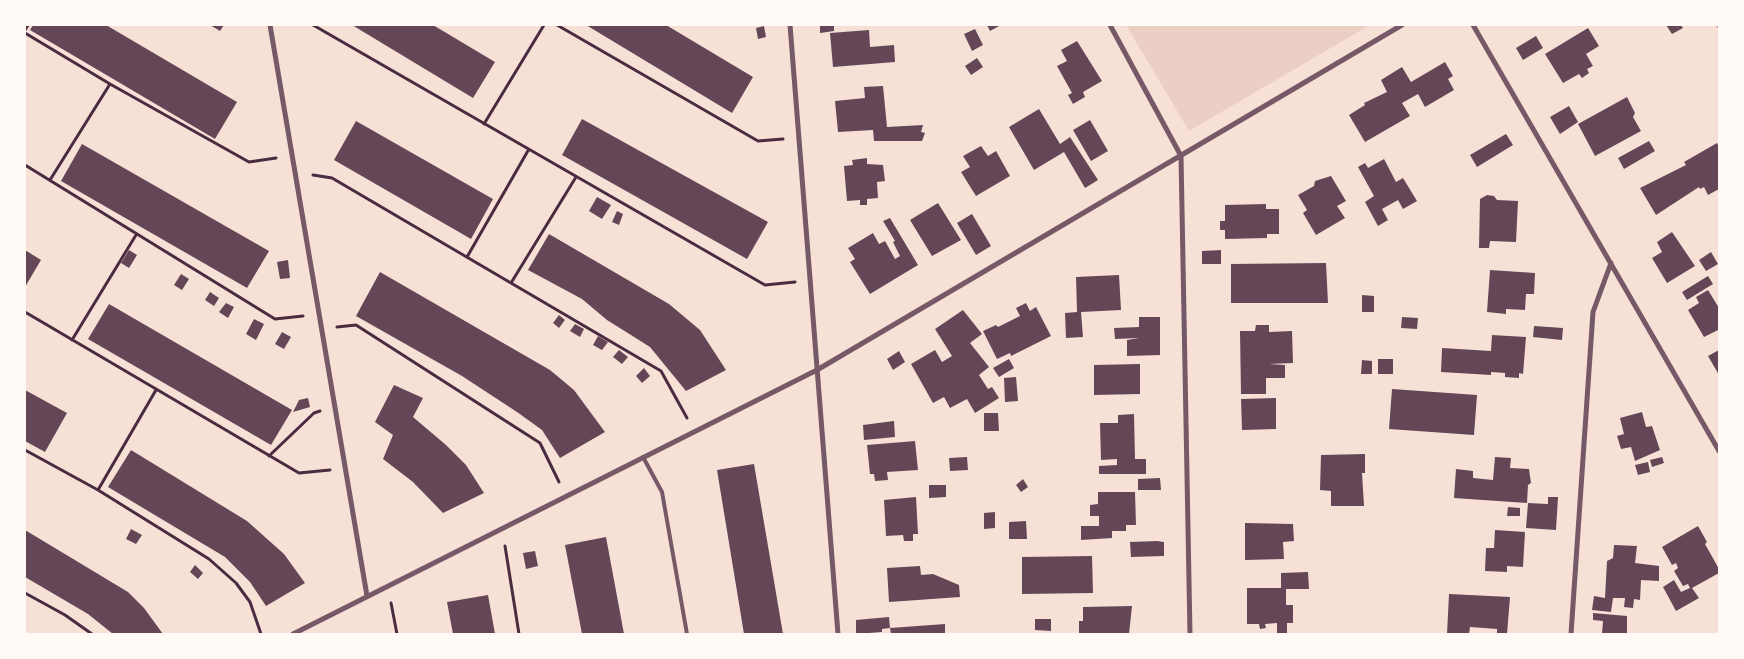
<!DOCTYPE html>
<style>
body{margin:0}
#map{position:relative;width:1744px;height:659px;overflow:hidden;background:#f7e1d7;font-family:"DM Sans",sans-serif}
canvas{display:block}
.frame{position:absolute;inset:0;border:26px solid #fffaf5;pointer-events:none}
</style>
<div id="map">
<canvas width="1744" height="659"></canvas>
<div class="frame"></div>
</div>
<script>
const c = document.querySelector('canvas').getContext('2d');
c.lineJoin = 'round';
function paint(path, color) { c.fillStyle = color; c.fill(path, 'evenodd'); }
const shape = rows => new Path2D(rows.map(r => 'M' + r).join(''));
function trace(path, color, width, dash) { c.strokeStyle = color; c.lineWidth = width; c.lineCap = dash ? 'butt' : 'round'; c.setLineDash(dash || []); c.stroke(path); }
paint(shape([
 [1126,25,1370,25,1189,131]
]), '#ebcfc5');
paint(shape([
 [33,25,106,25,237,102,215,139,30,30],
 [210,25,224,25,220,31],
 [352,25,433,25,495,62,473,98],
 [586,25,666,25,753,77,732,113],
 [820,25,834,25,834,31,820,33],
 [987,25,1001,25,990,31],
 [1666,25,1681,25,1683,28,1672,34],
 [764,26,766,37,758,39,756,28],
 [1588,28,1599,46,1586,54,1593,66,1587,69,1589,73,1582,78,1579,74,1563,83,1545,54],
 [975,29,983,45,972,51,964,34],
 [869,30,870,47,894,45,895,62,833,67,830,33],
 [1536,36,1543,48,1523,60,1516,48],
 [1077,41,1102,81,1083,92,1085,97,1073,104,1068,95,1072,93,1057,66,1067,61,1061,50],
 [977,58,983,67,971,75,965,66],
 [1445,62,1453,76,1448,79,1454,90,1425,107,1418,94,1402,103,1410,116,1365,142,1349,115,1365,105,1364,103,1387,92,1381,80,1402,67,1411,82],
 [883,86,887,127,923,125,921,132,925,133,922,141,874,141,873,130,838,132,835,101,865,98,864,87],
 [1627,97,1635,113,1633,117,1641,131,1595,156,1578,124],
 [1569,106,1578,122,1560,134,1550,117],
 [1039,109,1060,144,1070,137,1098,180,1085,188,1064,152,1034,170,1009,127],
 [582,119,768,222,747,259,562,155],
 [1090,120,1108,151,1091,161,1073,130],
 [356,121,493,199,471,239,334,160],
 [1506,134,1513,145,1477,167,1470,155],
 [1649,141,1655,151,1624,169,1618,158],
 [1717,143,1719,147,1719,189,1708,195,1704,187,1700,189,1699,187,1656,215,1640,188,1686,165,1684,162],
 [82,144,269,251,247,288,61,181],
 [981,146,988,156,996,151,1010,176,976,196,961,172,970,167,963,156],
 [867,158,867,164,883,165,885,181,877,182,878,198,867,199,867,205,860,205,860,200,847,201,844,166,853,165,852,160],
 [1384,159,1396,182,1403,178,1417,201,1403,209,1398,200,1382,209,1388,220,1378,226,1365,202,1374,196,1358,167,1365,163,1368,168],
 [1331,176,1346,201,1337,206,1345,218,1316,235,1303,213,1307,210,1298,195,1314,186,1315,181],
 [1487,195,1494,196,1497,200,1518,201,1516,242,1490,241,1489,248,1479,248,1480,199],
 [597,197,611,205,602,219,589,211],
 [938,203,961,240,932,256,910,220],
 [1266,204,1266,209,1279,209,1279,234,1267,234,1267,238,1225,239,1225,230,1220,230,1220,221,1225,221,1225,205],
 [617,211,623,214,619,225,612,222],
 [972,214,991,246,976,255,957,223],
 [890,218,918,265,870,294,850,262,855,259,848,248,873,233,879,244,885,241,895,259,900,256,893,242,895,241,883,221],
 [1672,232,1695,266,1667,283,1652,258,1662,252,1657,242],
 [549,234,669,304,700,330,726,370,686,391,650,347,607,320,582,299,528,270],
 [25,250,41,260,25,287],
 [129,250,137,255,129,268,121,263],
 [1221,250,1221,264,1202,264,1202,251],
 [1711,252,1718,264,1706,271,1699,260],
 [288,260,290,278,280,279,277,262],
 [1326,263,1328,303,1231,303,1231,264],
 [1490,270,1535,273,1534,294,1526,294,1525,310,1506,309,1506,314,1487,312],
 [380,272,550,370,574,390,605,432,560,458,542,430,517,412,462,376,356,316],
 [181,274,189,279,182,290,174,285],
 [1119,275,1121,310,1081,312,1083,337,1066,338,1065,313,1077,312,1076,277],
 [1708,276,1713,284,1687,300,1682,292],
 [1708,290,1719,308,1719,332,1718,330,1704,337,1688,310,1699,303,1696,297],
 [210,292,219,298,214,306,205,300],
 [1362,295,1374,296,1374,312,1362,312],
 [226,303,234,307,228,318,219,312],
 [1026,303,1030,311,1036,307,1051,336,1011,356,1010,353,997,359,983,331,996,325,998,327,1020,316,1016,308],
 [109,304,292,410,271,445,88,339],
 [963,310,982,334,970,343,989,367,979,375,988,389,992,387,999,398,975,413,967,399,950,408,944,397,933,403,911,364,935,350,942,362,952,356,935,329],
 [559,315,565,320,559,328,553,323],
 [1139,317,1160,317,1160,355,1127,356,1127,340,1139,338,1115,339,1114,328,1139,327],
 [1402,317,1418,318,1417,329,1401,328],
 [254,319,264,324,256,340,246,334],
 [575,324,584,329,580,337,570,331],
 [1256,325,1269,325,1269,332,1292,331,1293,363,1269,364,1285,365,1285,378,1266,378,1266,394,1241,394,1240,331,1255,331],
 [1534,326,1563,328,1562,340,1533,337],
 [282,332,291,337,284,349,275,344],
 [1492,335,1526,337,1523,374,1519,373,1519,378,1505,377,1505,373,1491,372,1491,375,1441,372,1442,348,1491,351],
 [598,336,608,342,602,350,593,345],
 [619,350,628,357,622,364,613,357],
 [1719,350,1719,375,1708,356],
 [899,351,905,362,893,370,887,359],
 [1009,359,1014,368,999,377,993,368],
 [1378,359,1393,359,1393,374,1378,374],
 [1362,360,1372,361,1372,374,1361,374],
 [1140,364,1140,394,1094,395,1094,365],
 [644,368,650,376,642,383,636,376],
 [1016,377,1018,401,1005,402,1004,378],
 [394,385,423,398,413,417,446,445,466,465,484,493,443,513,413,482,383,459,393,435,375,422],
 [1392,389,1477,395,1474,435,1389,429],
 [25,390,67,413,45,452,25,441],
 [308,398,310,407,293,412,299,400],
 [1276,398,1276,429,1242,430,1241,399],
 [1642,412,1646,427,1652,426,1660,450,1635,461,1631,447,1621,449,1617,436,1624,434,1620,418],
 [984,413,998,413,999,431,984,431],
 [1134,414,1135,459,1146,459,1146,474,1099,474,1099,466,1117,465,1117,459,1101,460,1100,423,1118,423,1118,415],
 [894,421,895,437,864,440,863,425],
 [915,441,918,470,887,472,888,480,875,481,874,474,870,474,867,445],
 [131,450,247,521,284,554,305,583,266,606,250,582,225,557,108,487],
 [1365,454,1365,473,1362,473,1364,506,1331,506,1331,491,1320,490,1321,455],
 [967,457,968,470,950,471,949,458],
 [1495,457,1511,458,1510,468,1529,469,1531,483,1528,485,1527,503,1454,498,1456,469,1473,471,1473,478,1493,480],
 [1662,457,1664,463,1652,467,1650,460],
 [1648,462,1650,472,1638,475,1635,465],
 [754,464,783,634,744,634,717,470],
 [1160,478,1161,490,1138,490,1138,479],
 [1023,479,1028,487,1021,492,1016,485],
 [929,485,946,485,946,497,929,498],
 [1098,492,1135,492,1136,525,1126,525,1126,531,1112,531,1112,538,1081,540,1081,526,1099,526,1099,516,1090,516,1090,505,1098,504],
 [916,497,918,534,913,534,913,541,904,541,903,535,886,536,884,500],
 [1548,497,1558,497,1556,530,1526,528,1528,503,1548,504],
 [1508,507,1520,508,1520,516,1507,516],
 [995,512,995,528,984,529,984,513],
 [1026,521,1027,539,1009,539,1009,522],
 [1245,523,1293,524,1294,541,1283,542,1284,559,1245,560],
 [1698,526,1707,542,1705,544,1719,569,1719,573,1692,588,1699,598,1676,611,1663,587,1674,580,1681,592,1690,588,1688,584,1683,586,1674,571,1678,568,1676,563,1672,565,1662,547],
 [131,529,142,535,136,544,126,539],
 [25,530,128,592,144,608,163,634,113,634,88,614,25,577],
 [1495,530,1525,532,1523,567,1507,566,1507,572,1485,571,1486,548,1494,548],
 [606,537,624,634,582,634,565,545],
 [1157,541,1164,542,1164,556,1131,557,1130,542],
 [1614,545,1637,546,1635,563,1659,566,1659,581,1641,580,1640,600,1634,599,1633,608,1624,607,1625,598,1613,598,1611,612,1592,610,1594,596,1605,598,1607,561,1613,558],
 [535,551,538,566,526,569,523,553],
 [1092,556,1093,593,1022,594,1022,557],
 [195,565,203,573,198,579,190,572],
 [920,566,921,575,933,574,959,585,960,597,889,602,887,568],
 [1308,572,1309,589,1286,589,1286,605,1293,605,1293,623,1287,623,1287,634,1277,634,1277,623,1265,624,1266,628,1260,629,1259,624,1247,624,1247,588,1281,588,1281,573],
 [1449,594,1510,597,1507,634,1497,634,1497,629,1470,627,1469,634,1447,634],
 [488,595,495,634,453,634,447,602],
 [1132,606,1129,634,1079,634,1079,621,1083,621,1083,607],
 [1593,613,1627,616,1627,634,1602,634,1603,621,1593,620],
 [889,617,890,628,882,629,882,632,856,634,856,620],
 [1035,619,1051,619,1051,631,1035,630],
 [945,624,945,634,891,634,890,628]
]), '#644757');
trace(shape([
 [313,25,765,285,795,282],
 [557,25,758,141,783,139],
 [25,30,28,25],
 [25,33,110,84],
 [484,124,544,25],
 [25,165,275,319,303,316],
 [313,175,332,178,661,371,687,418],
 [50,180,110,84,249,162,276,158],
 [467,257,529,149],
 [511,283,576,177],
 [25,312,299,473,330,470],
 [337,327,356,325,540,443,559,482],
 [72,340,136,235],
 [25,450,98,490,209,559,236,583,250,602,261,634],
 [269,456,314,413,320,411],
 [98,490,156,390],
 [505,546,519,634],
 [25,593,65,615,92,634],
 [391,603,397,634]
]), '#4a2c40', 3);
trace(shape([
 [643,457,662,492,687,634]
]), '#755966', 4);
trace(shape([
 [270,25,367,596],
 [790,25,838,634],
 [1110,25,1181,156,1190,634],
 [1473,25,1719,451],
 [293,634,817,370,1402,25],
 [1571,634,1593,312,1611,263]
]), '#755966', 5);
trace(shape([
 [1716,25,1719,29]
]), '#8f747c', 1);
</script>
